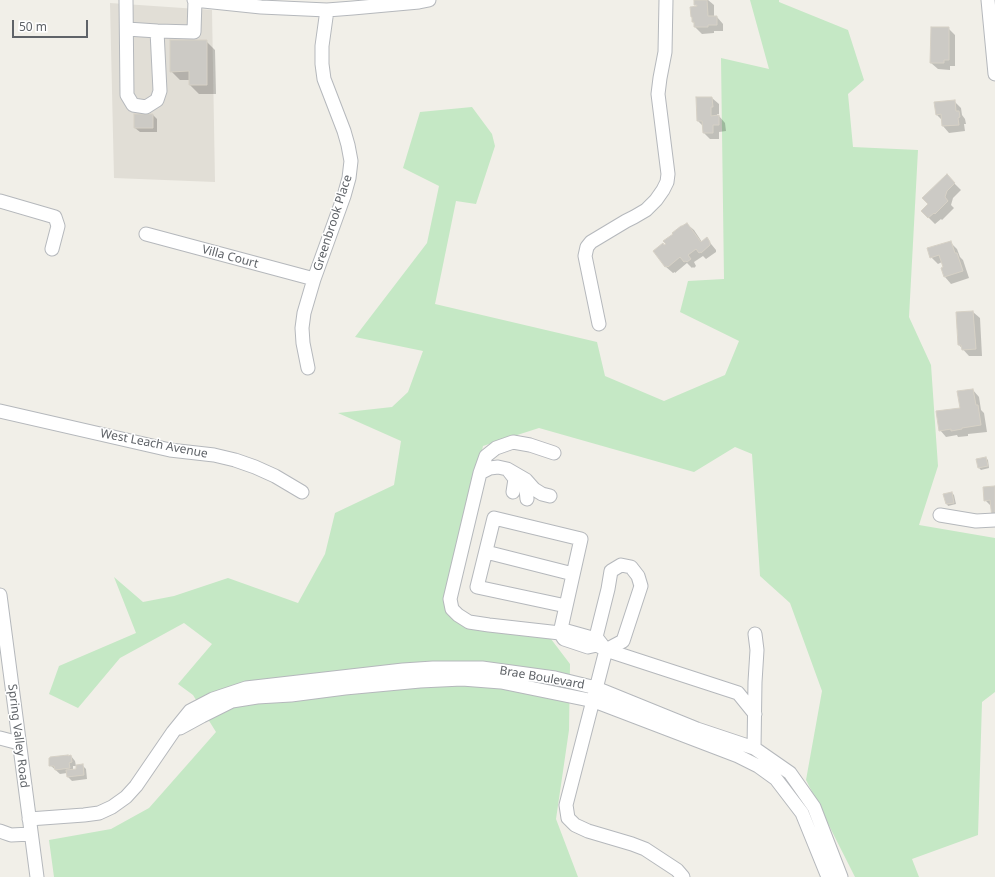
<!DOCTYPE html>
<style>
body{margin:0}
#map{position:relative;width:995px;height:877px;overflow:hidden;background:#f1efe8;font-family:"Noto Sans",sans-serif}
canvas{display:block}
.scale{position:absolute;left:12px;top:20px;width:76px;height:18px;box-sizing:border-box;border:2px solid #5f6368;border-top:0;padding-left:5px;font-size:12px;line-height:14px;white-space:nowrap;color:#5f6368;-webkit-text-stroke:3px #fff;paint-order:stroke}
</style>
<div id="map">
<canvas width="995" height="877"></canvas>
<div class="scale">50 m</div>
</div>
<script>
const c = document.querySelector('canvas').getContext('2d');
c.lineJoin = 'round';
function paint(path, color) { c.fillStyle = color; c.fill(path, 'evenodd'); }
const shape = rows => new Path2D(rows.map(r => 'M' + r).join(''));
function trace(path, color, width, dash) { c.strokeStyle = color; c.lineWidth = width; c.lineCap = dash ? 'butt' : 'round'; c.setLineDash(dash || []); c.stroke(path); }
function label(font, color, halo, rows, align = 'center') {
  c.font = font + ' "Noto Sans",sans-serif'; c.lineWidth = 3; c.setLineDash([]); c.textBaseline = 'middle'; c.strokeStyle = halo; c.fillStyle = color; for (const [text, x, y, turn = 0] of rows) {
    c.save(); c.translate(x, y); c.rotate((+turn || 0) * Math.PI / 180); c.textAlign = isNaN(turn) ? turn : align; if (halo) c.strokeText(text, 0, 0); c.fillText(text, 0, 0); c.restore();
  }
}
paint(shape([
 [110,3,212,10,215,182,114,178]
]), '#e1ded6');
paint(shape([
 [750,0,779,0,779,2,848,30,864,80,848,94,853,147,918,150,909,317,931,365,938,466,919,525,995,538,995,692,982,702,978,835,912,859,919,877,855,877,806,780,822,691,790,603,760,576,752,454,735,447,694,472,539,428,483,446,446,609,470,628,551,639,570,664,569,730,556,819,578,877,54,877,49,840,111,829,149,808,216,732,193,695,178,684,212,644,184,623,120,658,78,708,49,694,59,666,136,633,114,577,143,602,174,596,228,578,298,603,325,554,335,513,394,485,401,441,338,413,392,407,408,392,423,351,355,337,427,243,439,186,403,168,420,112,472,107,492,134,495,146,476,204,456,201,435,304,597,342,605,376,664,401,725,375,739,341,680,312,688,281,724,279,721,58,769,69]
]), '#c5e8c5');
paint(shape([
 [695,0,708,0,714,5,714,17,717,17,723,24,723,31,714,31,714,33,702,34,695,27,695,24,693,22,693,18,698,7,695,4],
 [948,28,955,35,955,66,950,66,950,70,938,69,931,63],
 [206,41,215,50,216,94,199,94,190,85,190,80,180,80,171,71],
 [712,98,719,104,719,114,717,114,718,116,719,116,725,123,726,131,719,132,719,139,710,139,704,133,704,127,698,121],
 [954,101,961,108,962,115,965,119,966,124,964,124,965,131,949,133,943,126,942,120,937,115],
 [153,115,157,119,157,132,140,132,135,128],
 [947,176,961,190,953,198,951,205,954,208,942,220,941,219,935,224,922,211,929,204],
 [687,224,694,230,702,242,707,239,716,250,716,252,706,259,703,256,694,262,696,266,694,268,693,267,692,268,687,263,675,273,675,272,673,273,666,267,654,251,664,246],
 [950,242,957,249,960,257,963,260,969,278,951,284,945,277,942,269,944,268,942,262,938,264,931,257],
 [973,312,980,318,982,356,969,356,959,345,957,313],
 [973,390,979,397,981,410,984,413,987,432,968,434,968,436,958,437,957,435,946,437,940,430,961,409],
 [986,458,988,460,989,468,981,470,979,468],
 [995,487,992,507,985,500],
 [952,493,954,495,956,504,948,506,947,504],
 [71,756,75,761,76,766,82,765,86,769,87,779,72,781,68,777,67,773,60,774,50,765],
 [73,766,77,766,77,770,73,771]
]), '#0003');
const building = shape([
 [694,0,707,0,708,16,717,16,717,25,708,25,708,27,694,27,694,22,692,22,692,17,691,17,690,7,697,6,697,5,694,5,694,0],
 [931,27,949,27,949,60,944,60,944,63,930,63,931,27],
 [170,40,207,40,207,85,189,85,189,71,170,72,170,40],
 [696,97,712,97,713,107,711,107,711,116,719,115,719,125,713,125,713,133,703,133,702,121,697,121,696,97],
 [955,100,956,111,959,111,960,117,958,118,959,125,942,126,941,114,936,115,934,102,955,100],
 [134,114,153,114,153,128,134,128,134,114],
 [947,174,955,183,947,191,945,197,948,201,935,214,934,213,928,218,921,211,928,204,922,198,947,174],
 [687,223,701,242,707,237,710,242,710,245,701,253,701,252,699,253,696,249,688,255,691,259,687,262,686,261,684,262,680,257,668,267,667,266,665,267,653,251,663,243,664,245,666,244,663,241,673,234,672,233,681,226,682,226,687,223],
 [951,241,955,253,957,253,963,271,944,277,941,268,943,267,939,255,930,258,927,248,951,241],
 [973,311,976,349,962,350,961,345,958,345,956,312,973,311],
 [973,389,976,405,978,405,981,425,962,428,962,429,951,431,951,429,939,431,936,411,960,408,957,391,973,389],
 [986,457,988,466,978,468,976,459,986,457],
 [995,486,995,517,992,518,990,500,984,501,983,487,995,486],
 [952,492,954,503,946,504,943,494,952,492],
 [68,755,68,756,71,755,72,762,69,763,70,768,55,770,54,766,49,766,49,758,50,758,50,757,68,755],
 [83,764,84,775,67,777,66,770,76,769,76,765,83,764]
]);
paint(building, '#cccac5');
trace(building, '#d6d1c6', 1);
const minor = shape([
 [126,0,127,95,133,105,146,107,157,100,160,91,157,31,194,32,195,0],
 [194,0,261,7,327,10,353,8,419,2,429,0],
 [988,0,995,74],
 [127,29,157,31],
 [0,201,55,217,58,226,52,249],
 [146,234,314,279],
 [599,324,585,256,587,247,591,242,626,221,634,217,646,210,656,200,663,190,667,182,668,174,658,94,660,78,665,52,666,0],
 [308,368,303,343,302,328,304,313,314,279,344,196,349,178,351,161,348,145,344,131,324,79,322,64,322,46,327,10],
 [0,411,170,450,214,455,235,460,255,467,275,476,302,492],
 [554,453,530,445,513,442,496,448,486,456,480,473,450,599,452,609,458,615,469,622,489,625,560,633,567,631,592,638,597,645,606,650,738,693,755,714],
 [508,470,515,479,513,492],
 [480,473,490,468,498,467,507,469,526,480,534,489,542,494,550,496],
 [519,478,523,481,526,489,527,499],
 [940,515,976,521,995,520],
 [486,552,573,574],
 [0,595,37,877],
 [566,606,477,587,494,518,581,539,560,633,564,639,588,647,597,645],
 [603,646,596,637,608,589,611,571,621,565,631,567,638,576,641,586,623,641,606,650,566,805,568,818,575,825,588,831,632,844,645,849,677,870,683,877],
 [180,728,202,716,232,701,257,697,291,695,345,688,420,681,462,679,501,682,594,701,738,756,758,766,776,779,802,813,828,877],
 [0,738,19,743],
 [754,748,755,682,757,650,755,634],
 [29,819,84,815,99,813,112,807,126,797,136,786,173,732,190,711,213,699,246,688,403,670,433,668,482,668,555,678,596,688,697,729,754,748,790,773,814,807,841,877],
 [0,831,11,835,31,834]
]);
trace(minor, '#b5b8bc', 15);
trace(minor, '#fff', 13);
label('12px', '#5f6368', '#fff', [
 ["Greenbrook Place",333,223,-72],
 ["Villa Court",230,257,15],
 ["West Leach Avenue",154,444,11],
 ["Brae Boulevard",542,678,10],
 ["Spring Valley Road",18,736,83]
]);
</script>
